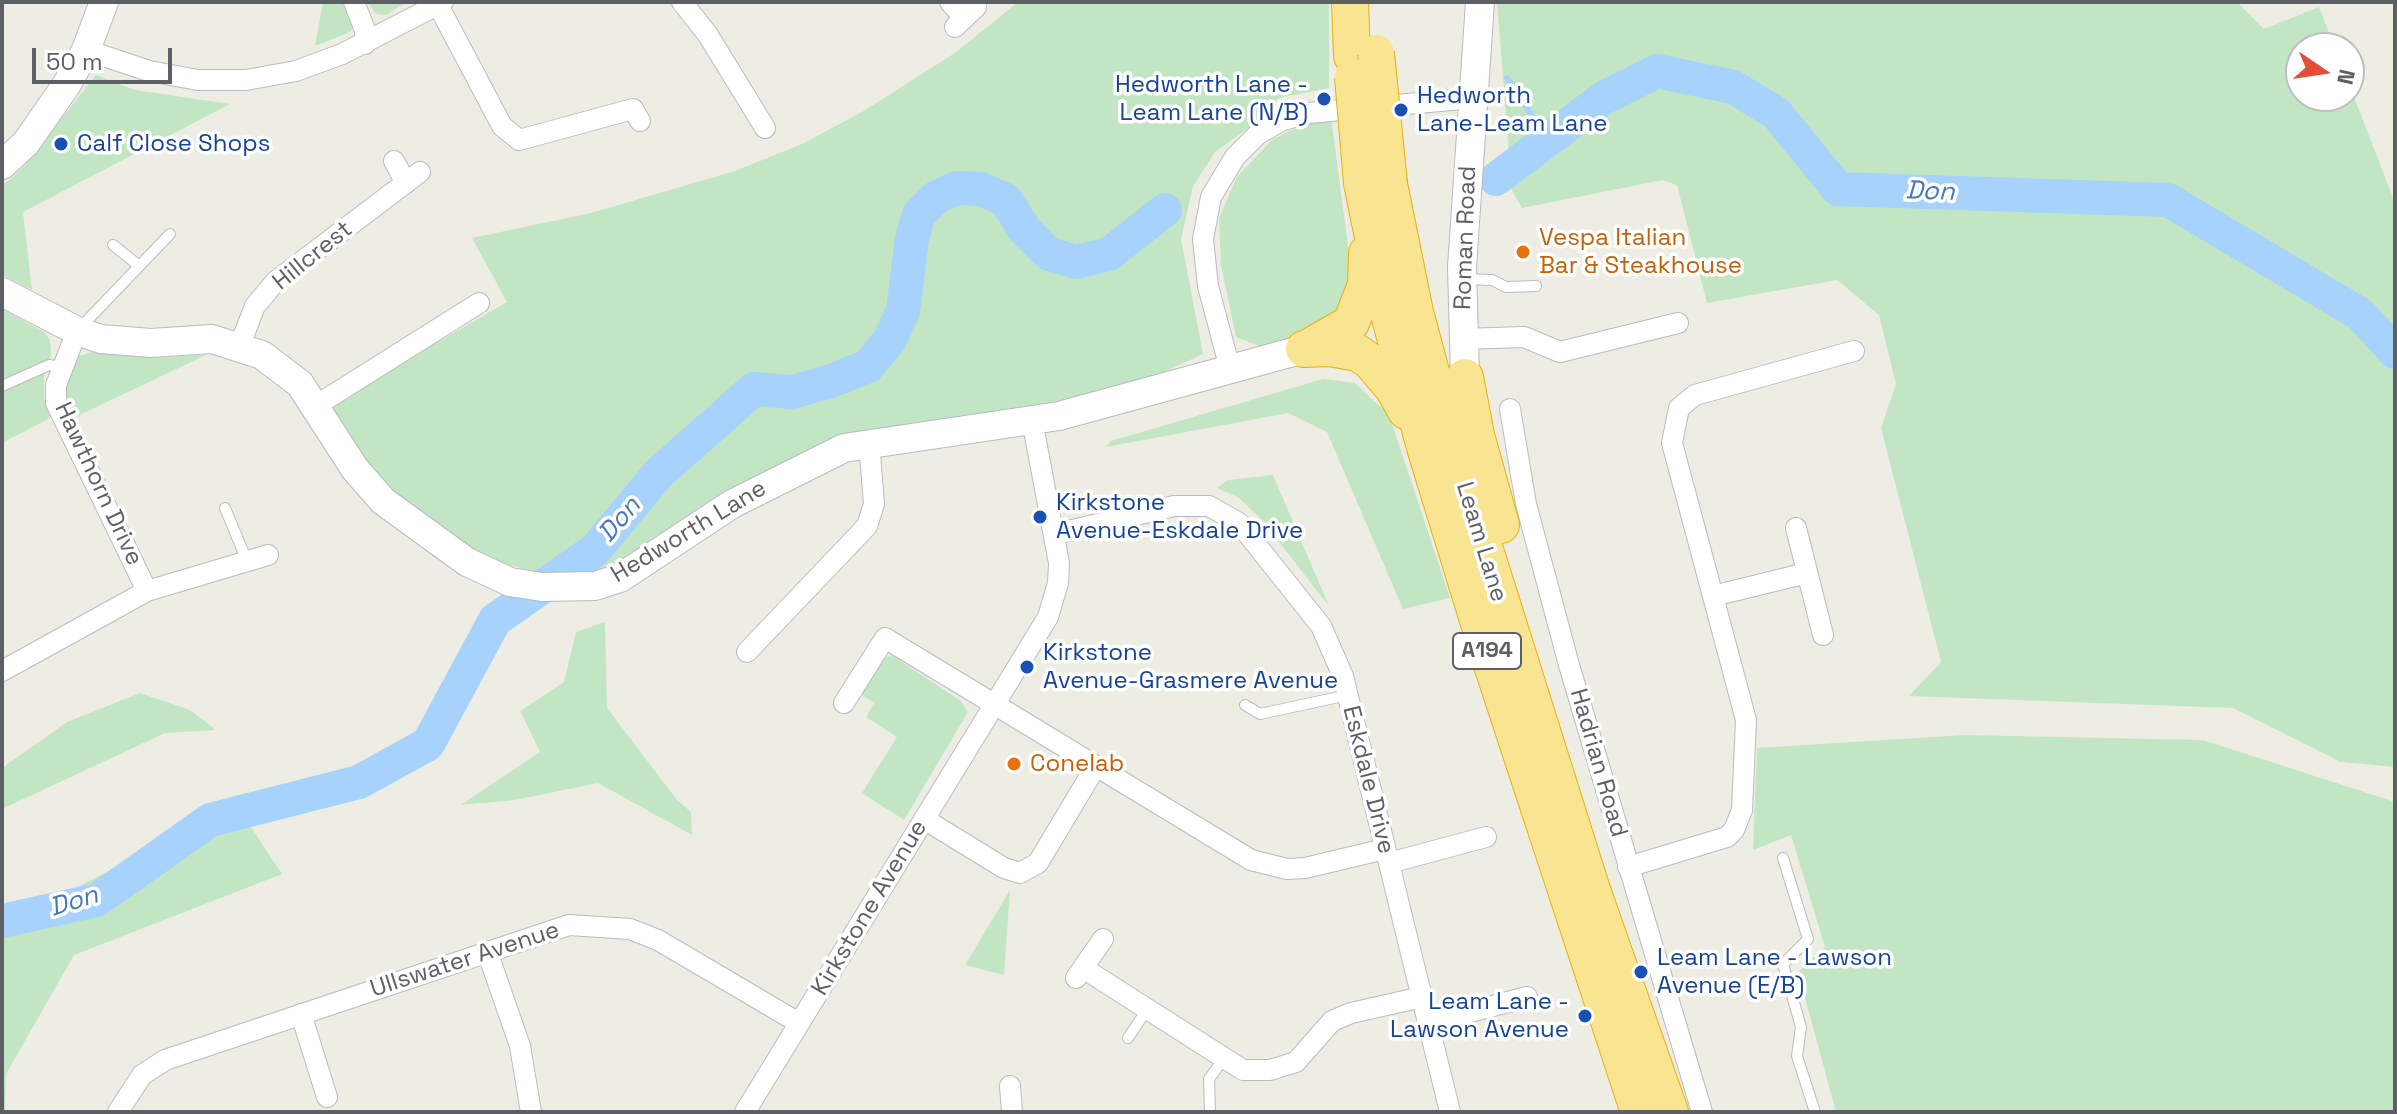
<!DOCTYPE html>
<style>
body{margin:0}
#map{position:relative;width:2397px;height:1114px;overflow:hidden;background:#eeede4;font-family:"Space Grotesk",sans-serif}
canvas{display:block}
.frame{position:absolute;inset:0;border:4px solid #5c5f64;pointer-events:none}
.north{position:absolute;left:2285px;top:32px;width:80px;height:80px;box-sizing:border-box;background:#fff;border:2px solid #bebfc1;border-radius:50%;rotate:103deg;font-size:22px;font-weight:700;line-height:32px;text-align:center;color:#5c5f64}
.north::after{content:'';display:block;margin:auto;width:28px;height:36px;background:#e24e37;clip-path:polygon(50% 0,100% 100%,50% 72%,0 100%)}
.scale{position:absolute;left:32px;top:48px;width:140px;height:36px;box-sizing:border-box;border:4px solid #5c5f64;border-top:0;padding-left:10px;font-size:24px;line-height:28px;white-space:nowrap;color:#5c5f64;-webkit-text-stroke:6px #fff;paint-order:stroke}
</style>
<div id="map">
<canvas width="2397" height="1114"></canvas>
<div class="frame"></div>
<div class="north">N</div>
<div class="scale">50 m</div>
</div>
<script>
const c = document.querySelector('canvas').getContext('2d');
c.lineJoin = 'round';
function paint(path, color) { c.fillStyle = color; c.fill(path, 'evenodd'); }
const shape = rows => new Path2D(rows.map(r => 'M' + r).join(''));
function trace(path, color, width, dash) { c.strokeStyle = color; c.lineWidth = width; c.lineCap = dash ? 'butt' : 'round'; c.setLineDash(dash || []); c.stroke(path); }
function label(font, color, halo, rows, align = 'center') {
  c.font = font + ' "Space Grotesk",sans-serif'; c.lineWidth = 7; c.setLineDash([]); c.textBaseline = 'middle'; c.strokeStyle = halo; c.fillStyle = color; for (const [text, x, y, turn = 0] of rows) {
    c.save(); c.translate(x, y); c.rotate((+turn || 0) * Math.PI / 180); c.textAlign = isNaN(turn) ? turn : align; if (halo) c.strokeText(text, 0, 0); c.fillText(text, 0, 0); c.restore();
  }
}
paint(shape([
 [323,2,346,2,353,28,350,32,315,46],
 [368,2,407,2,386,15,376,14],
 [1018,2,1329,2,1329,88,1278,98,1261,119,1215,152,1193,186,1181,239,1203,354,1155,376,1025,409,881,429,590,577,552,576,504,564,471,549,403,500,375,474,331,404,507,302,472,238,591,213,735,171,802,144,862,112,955,53],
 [1497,2,2237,2,2264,29,2319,7,2335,48,2301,48,2301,96,2349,96,2349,84,2395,203,2395,767,2341,762,2233,708,1909,696,1941,662,1881,428,1896,384,1879,315,1837,280,1707,303,1677,185,1663,180,1522,208,1500,169,1510,164],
 [96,75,135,90,230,104,23,212,32,290,2,275,2,186,24,166],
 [1331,117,1354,291,1319,333,1264,348,1236,337,1221,265,1219,218,1237,177,1273,139,1311,120],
 [2,309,44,332,50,340,51,354,44,377,44,398,50,418,2,443],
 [96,351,153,358,206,355,75,417,65,390,69,371,78,356],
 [1323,379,1355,383,1389,415,1450,598,1403,609,1327,432,1288,413,1106,447,1111,441],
 [1273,475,1329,606,1261,519,1238,497,1217,488,1228,480],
 [605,622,607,708,677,800,691,812,692,835,598,783,515,800,461,805,540,752,520,711,564,682,576,632],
 [891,655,961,701,968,712,904,820,862,793,897,737,866,717,874,703,861,694,879,661],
 [140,693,190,710,216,730,165,733,2,809,2,768,67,722],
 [1965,735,2203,740,2395,802,2395,1112,1836,1112,1798,972,1825,947,1791,835,1753,850,1757,748],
 [237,806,282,874,74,955,6,1074,5,1112,2,1112,2,925],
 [1010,890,1004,975,965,965]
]), '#c2e5c4');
trace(shape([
 [1507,78,1548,140]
]), '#a7d2fb', 6);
trace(shape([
 [1496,179,1605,97,1657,71,1733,87,1776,113,1838,189,2168,200,2360,314,2395,352],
 [2,921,97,900,210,820,359,782,428,744,495,620,595,550,658,474,754,389,792,392,831,381,868,366,889,341,903,311,912,238,919,214,935,198,956,188,981,189,1006,200,1024,229,1049,254,1076,262,1109,254,1165,210]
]), '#a7d2fb', 34);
const lane = shape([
 [113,245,138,265],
 [1464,279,1492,280,1506,287,1536,286],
 [79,329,170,234],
 [2,386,49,365,62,367],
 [225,508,247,561],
 [1245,705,1260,714,1348,695],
 [1783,858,1808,939,1783,964,1801,1027,1797,1056,1815,1112],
 [1128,1038,1146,1011],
 [1210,1112,1209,1079,1223,1060]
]);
const street = shape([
 [354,2,365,30,365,44],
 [682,2,708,35,765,128],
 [950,2,964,18],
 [438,5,502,126,519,140,633,109,640,121],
 [955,27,976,7],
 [86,50,149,71,198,80,246,80,296,71,342,54,443,2],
 [394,161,406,183],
 [1463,339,1524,337,1560,352,1678,323],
 [240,345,255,306,276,281,420,172],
 [1230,369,1208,286,1203,239,1211,197,1235,157,1258,134,1283,120,1308,113,1473,98],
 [317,405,479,303],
 [1510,409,1526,504,1569,665,1702,1112],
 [1796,528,1823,635],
 [1056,534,1174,506,1209,506,1239,523,1321,626,1343,676,1450,1112],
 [147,591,268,555],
 [1713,596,1807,573],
 [747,652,867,526,874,504,869,442],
 [2,671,147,591,56,403,56,385,77,331],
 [844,703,885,638,1251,860,1287,869,1305,868,1385,849],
 [924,819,1004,868,1020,873,1038,863,1096,766],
 [1389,863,1486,837],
 [1628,867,1727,837,1734,830,1742,810,1746,720,1672,443,1679,408,1695,395,1854,351],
 [487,951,520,1046,531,1112],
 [1083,968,1243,1070,1270,1070,1296,1062,1332,1021,1351,1013,1422,997],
 [1076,978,1103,939],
 [301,1014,327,1097],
 [1428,1023,1527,997],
 [1010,1086,1012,1112],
 [118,1112,142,1075,165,1060,569,925,630,929,658,940,799,1023],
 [745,1112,1048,617,1058,583,1059,563,1032,420]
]);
const secondary = shape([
 [2,165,26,143,67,84,86,50,104,2],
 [2,292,77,331,101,339,151,343,212,339,262,355,300,384,355,469,383,501,467,562,510,582,542,587,595,586,620,578,732,504,844,448,1059,416,1304,349],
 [1465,377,1462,267,1480,2]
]);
const highway = shape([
 [1350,2,1352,56],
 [1362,183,1388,311,1426,451,1490,659,1639,1112],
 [1389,184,1415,312,1442,413,1591,887,1670,1112],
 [1304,349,1330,348,1358,353,1371,362,1393,388,1406,411],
 [1306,349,1351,323,1366,285,1367,253],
 [1465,377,1476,435,1501,525]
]);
trace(lane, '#b9bbc0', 12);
trace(street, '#b9bbc0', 22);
trace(secondary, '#b8bac0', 30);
trace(highway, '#e8b00a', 38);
trace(lane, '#fff', 10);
trace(street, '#fff', 20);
trace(secondary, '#fff', 28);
trace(highway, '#f8e491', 36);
const highwayBridge = shape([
 [1376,53,1389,184],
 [1353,77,1362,183]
]);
trace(highwayBridge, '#e8b00a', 38, []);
trace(highwayBridge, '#f8e491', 36);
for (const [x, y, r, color] of [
 [1324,99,8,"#1a4fb4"],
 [1401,110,8,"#1a4fb4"],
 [61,144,8,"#1a4fb4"],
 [1523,252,8,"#e8710a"],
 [1040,517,8,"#1a4fb4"],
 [1027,667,8,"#1a4fb4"],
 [1014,764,8,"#e8710a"],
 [1641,972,8,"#1a4fb4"],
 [1585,1016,8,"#1a4fb4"]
]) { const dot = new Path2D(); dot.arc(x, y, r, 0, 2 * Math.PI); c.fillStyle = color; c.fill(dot); trace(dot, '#fff', 3); }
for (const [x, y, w] of [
 [1487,651,68]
]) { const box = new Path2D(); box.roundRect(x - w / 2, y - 18, w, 36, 6); c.fillStyle = '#fff'; c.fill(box); trace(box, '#5c5f64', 2); }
label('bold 22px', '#5c5f64', null, [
 ["A194",1487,651]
]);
label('24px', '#164399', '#fff', [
 ["Hedworth Lane -",1308,85,"right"],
 ["Leam Lane (N/B)",1308,113,"right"],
 ["Hedworth",1417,96],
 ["Lane-Leam Lane",1417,124],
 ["Calf Close Shops",77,144],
 ["Kirkstone",1056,503],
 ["Avenue-Eskdale Drive",1056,531],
 ["Kirkstone",1043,653],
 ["Avenue-Grasmere Avenue",1043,681],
 ["Leam Lane - Lawson",1657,958],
 ["Avenue (E/B)",1657,986],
 ["Leam Lane -",1569,1002,"right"],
 ["Lawson Avenue",1569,1030,"right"]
], 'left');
label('24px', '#5c5f64', '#fff', [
 ["Roman Road",1466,238,-88],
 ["Hillcrest",313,256,-39],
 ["Hawthorn Drive",98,484,65],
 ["Hedworth Lane",689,532,-31],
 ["Leam Lane",1481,542,73],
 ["Hadrian Road",1598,763,74],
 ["Eskdale Drive",1368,780,76],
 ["Kirkstone Avenue",870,908,-59],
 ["Ullswater Avenue",465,960,-18]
]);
label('24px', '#c56008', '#fff', [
 ["Vespa Italian",1539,238],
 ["Bar & Steakhouse",1539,266],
 ["Conelab",1030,764]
], 'left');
label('italic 26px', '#4777b5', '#fff', [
 ["Don",1930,192,2],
 ["Don",620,520,-50],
 ["Don",74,902,-17]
]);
</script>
